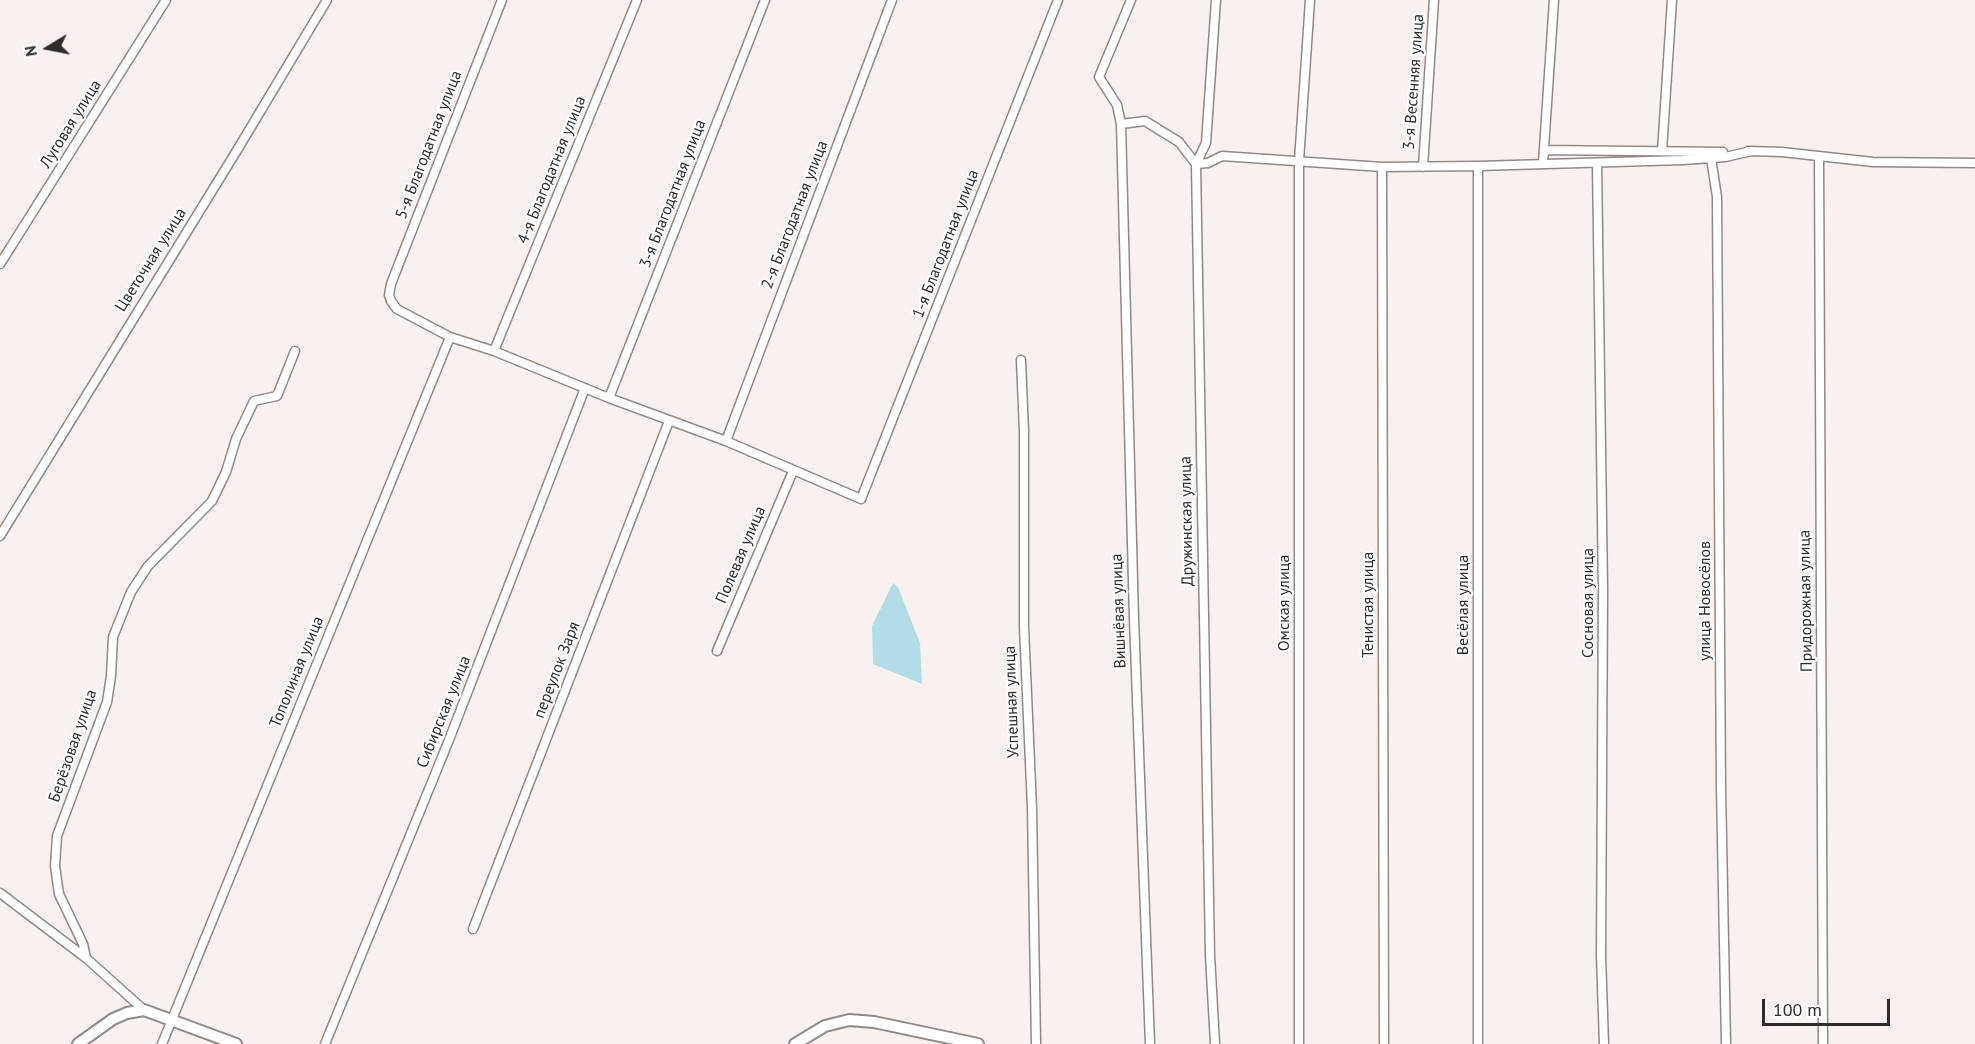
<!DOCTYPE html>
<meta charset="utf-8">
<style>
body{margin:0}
#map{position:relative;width:1975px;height:1044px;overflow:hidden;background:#f8f1ef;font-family:"PT Sans",sans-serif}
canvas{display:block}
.north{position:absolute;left:18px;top:18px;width:60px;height:60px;-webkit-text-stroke:4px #fff;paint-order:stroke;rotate:260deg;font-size:16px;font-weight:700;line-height:24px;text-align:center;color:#2e2c2b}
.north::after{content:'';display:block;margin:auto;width:21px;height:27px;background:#2e2c2b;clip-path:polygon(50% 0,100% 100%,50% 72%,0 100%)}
.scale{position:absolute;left:1762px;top:999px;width:128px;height:27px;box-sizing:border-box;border:3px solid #2e2c2b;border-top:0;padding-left:8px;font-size:18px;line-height:21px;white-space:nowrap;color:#2e2c2b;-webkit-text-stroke:4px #fff;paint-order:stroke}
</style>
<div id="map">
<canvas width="1975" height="1044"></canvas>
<div class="north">N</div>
<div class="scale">100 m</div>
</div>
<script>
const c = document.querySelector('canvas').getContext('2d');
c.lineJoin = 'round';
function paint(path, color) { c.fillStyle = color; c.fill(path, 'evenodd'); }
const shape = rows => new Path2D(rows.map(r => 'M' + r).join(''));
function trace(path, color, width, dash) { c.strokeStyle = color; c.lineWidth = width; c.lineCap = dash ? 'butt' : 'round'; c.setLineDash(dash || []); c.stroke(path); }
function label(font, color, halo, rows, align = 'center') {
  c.font = font + ' "PT Sans",sans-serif'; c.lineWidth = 4.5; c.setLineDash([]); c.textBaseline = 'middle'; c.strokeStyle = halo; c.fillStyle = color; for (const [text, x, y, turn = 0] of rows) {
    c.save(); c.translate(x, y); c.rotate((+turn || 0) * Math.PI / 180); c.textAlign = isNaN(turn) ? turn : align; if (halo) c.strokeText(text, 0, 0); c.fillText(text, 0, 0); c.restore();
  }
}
paint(shape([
 [893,583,898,587,920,643,922,684,873,664,872,626]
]), '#b3dde6');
const minor = shape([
 [502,0,391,284,389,295,391,301,397,309,450,337,494,351,609,398,726,441,861,499,1058,0],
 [1131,0,1099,77,1117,105,1121,124,1145,121,1179,142,1196,164,1208,163,1222,156,1382,167,1478,166,1683,160,1725,157,1752,151],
 [1121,124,1134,619,1150,1044],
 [1544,150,1723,152],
 [1662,151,1672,0],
 [1748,151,1782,152,1873,162,1975,163],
 [1696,153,1711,158,1717,197,1721,788,1726,1044],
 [1819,157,1823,1044],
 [1543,163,1554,0],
 [1597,163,1603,590,1601,956,1604,1044],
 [1382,167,1384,1044],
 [1423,167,1434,0],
 [0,264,166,0],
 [494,351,637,0],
 [1021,360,1024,432,1024,627,1032,808,1036,1044],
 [609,398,765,0],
 [726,441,892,0],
 [0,536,239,147,327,0],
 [717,651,793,471],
 [0,893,86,958,144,1010],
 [473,929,669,421],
 [86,958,83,944,59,894,55,866,57,836,107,702,111,676,113,637,131,592,148,566,212,501,226,472,236,439,254,401,277,396,295,351],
 [162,1044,450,337],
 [325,1044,449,740,585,388],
 [1215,1044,1210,955,1196,164,1206,143,1216,0],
 [1299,1044,1299,161,1310,0],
 [1478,1044,1478,166]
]);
const tertiary = shape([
 [78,1044,113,1019,127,1013,144,1010,236,1044],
 [795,1044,825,1026,849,1020,874,1022,978,1044]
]);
trace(minor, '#8f8a87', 11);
trace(tertiary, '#8f8a87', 14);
trace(minor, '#fff', 8);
trace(tertiary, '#fff', 10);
label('16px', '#2e2c2b', '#fff', [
 ["3-я Весенняя улица",1414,82,-86],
 ["Луговая улица",71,124,-58],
 ["5-я Благодатная улица",429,145,-69],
 ["4-я Благодатная улица",552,170,-68],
 ["3-я Благодатная улица",673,194,-69],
 ["2-я Благодатная улица",795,215,-69],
 ["1-я Благодатная улица",946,244,-69],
 ["Цветочная улица",151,260,-58],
 ["Дружинская улица",1187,521,-91],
 ["Полевая улица",741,555,-67],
 ["улица Новосёлов",1705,601,-90],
 ["Придорожная улица",1806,601,-91],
 ["Омская улица",1284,603,-90],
 ["Сосновая улица",1588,603,-90],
 ["Тенистая улица",1368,605,-90],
 ["Весёлая улица",1463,605,-90],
 ["Вишнёвая улица",1119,611,-92],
 ["переулок Заря",557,670,-69],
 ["Тополиная улица",297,672,-68],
 ["Успешная улица",1012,702,-92],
 ["Сибирская улица",444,712,-68],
 ["Берёзовая улица",73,746,-71]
]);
</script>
